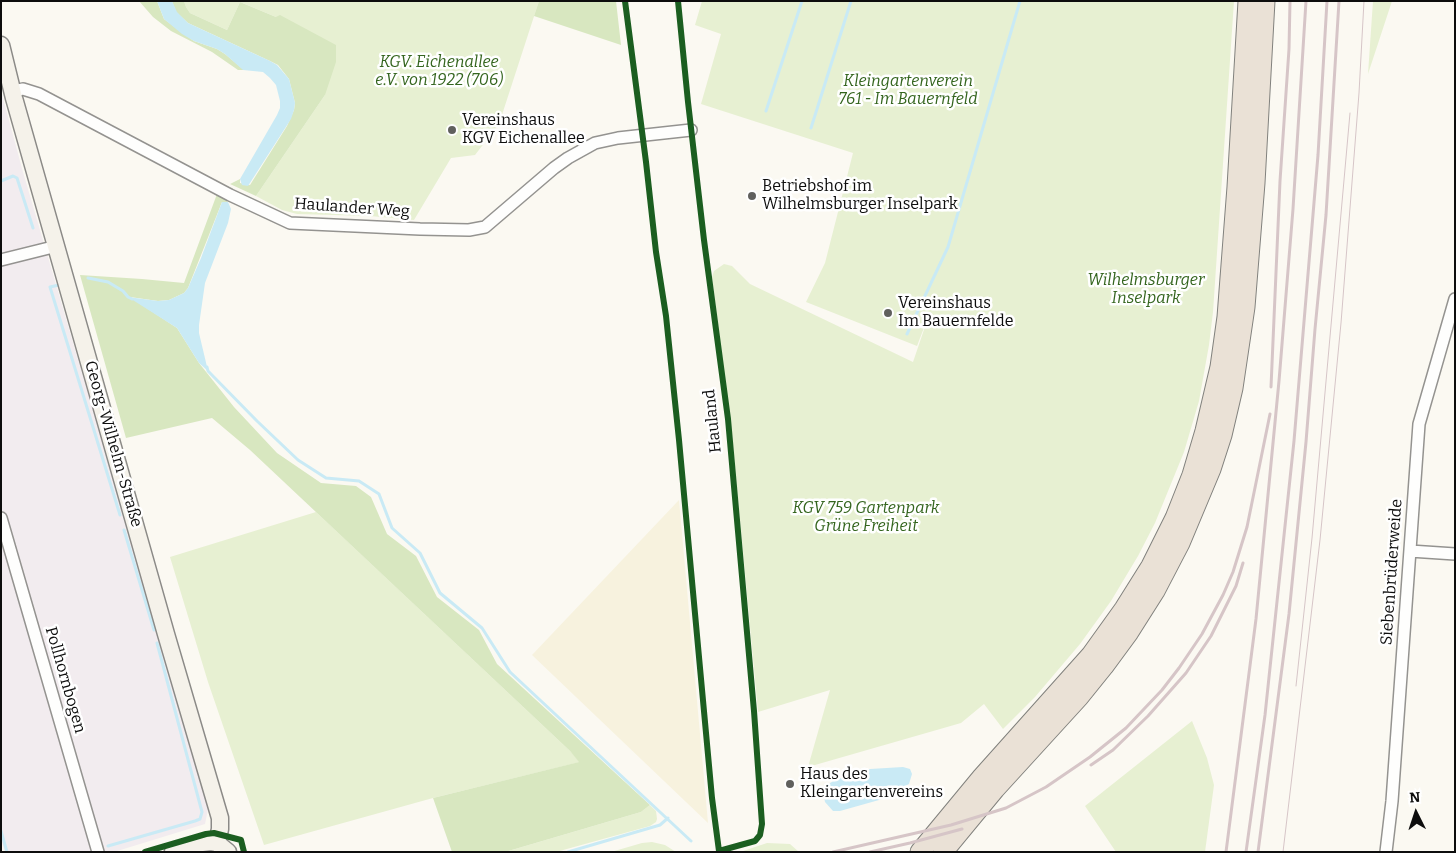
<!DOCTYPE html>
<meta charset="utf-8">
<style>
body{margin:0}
#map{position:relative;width:1456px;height:853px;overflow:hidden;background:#fbf9f2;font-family:Bitter,serif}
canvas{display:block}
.frame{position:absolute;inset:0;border:2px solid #0d0d0d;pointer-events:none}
.north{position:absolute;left:1391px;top:788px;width:50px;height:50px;-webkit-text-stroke:4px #fff;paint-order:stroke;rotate:356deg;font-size:14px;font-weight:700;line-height:20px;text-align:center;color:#0d0d0d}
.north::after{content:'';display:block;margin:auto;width:18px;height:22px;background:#0d0d0d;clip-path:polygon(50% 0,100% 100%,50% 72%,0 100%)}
</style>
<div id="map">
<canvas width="1456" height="853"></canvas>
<div class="frame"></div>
<div class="north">N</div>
</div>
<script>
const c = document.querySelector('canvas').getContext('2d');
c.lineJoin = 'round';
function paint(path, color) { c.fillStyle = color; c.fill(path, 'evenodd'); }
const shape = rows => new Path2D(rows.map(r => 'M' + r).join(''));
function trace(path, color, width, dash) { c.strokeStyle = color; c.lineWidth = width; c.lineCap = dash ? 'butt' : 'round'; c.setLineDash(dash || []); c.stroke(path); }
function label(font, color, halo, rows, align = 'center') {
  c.font = font + ' Bitter,serif'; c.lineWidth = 5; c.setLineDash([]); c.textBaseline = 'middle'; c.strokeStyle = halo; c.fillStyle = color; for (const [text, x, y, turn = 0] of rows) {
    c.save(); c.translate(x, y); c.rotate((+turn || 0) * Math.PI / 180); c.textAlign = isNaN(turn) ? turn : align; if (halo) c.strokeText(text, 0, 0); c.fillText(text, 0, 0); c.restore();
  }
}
paint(shape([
 [1,91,23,172,161,642,208,809,205,824,114,852,5,852,1,840]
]), '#f2ecef');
paint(shape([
 [679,500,708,823,532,655]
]), '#f7f2de');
paint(shape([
 [184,1,539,1,499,124,475,155,451,158,414,220,370,216,297,214,282,210,256,196,325,95,276,17,240,2,227,30,190,13,186,7],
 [702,1,1234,1,1213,312,1209,345,1199,401,1184,452,1155,523,1138,556,1111,601,1080,644,1035,697,1003,729,984,704,961,723,808,767,830,690,758,712,732,434,712,277,714,271,724,264,732,266,750,284,913,362,930,312,917,346,806,302,825,263,853,153,701,104,721,34,695,25],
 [1373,1,1392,1,1368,74],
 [316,512,570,751,580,762,433,798,264,845,208,682,170,557],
 [1192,721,1207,758,1214,785,1205,852,1116,852,1085,806],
 [650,805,656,811,657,819,656,822,650,826,556,852,505,852,641,812],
 [652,842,665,845,676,852,611,852,642,843],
 [767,843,790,844,799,852,740,852]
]), '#e7f0d2');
paint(shape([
 [139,1,157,1,164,19,194,41,217,49,225,54,243,69,246,70,238,70,212,52,171,31,153,17],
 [172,1,184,1,186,7,190,13,227,30,240,2,276,17,280,15,336,45,336,62,325,95,256,196,230,184,240,179,240,183,250,185,287,126,294,110,295,103,289,79,278,65,270,61,188,23,176,12],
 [539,1,616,1,621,45,534,16],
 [217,194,228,202,222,202,188,288,184,293,169,300,158,301,130,297,177,328,199,363,234,407,277,453,321,483,356,486,371,497,387,534,416,556,437,597,479,630,497,664,650,805,641,812,505,852,452,852,433,798,579,762,570,751,250,450,212,418,126,438,80,275,142,279,184,283]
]), '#d8e7c0');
paint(shape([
 [157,1,172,1,177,12,188,23,270,61,277,65,289,79,295,103,294,110,291,119,248,186,242,185,240,179,277,115,280,108,280,101,276,85,270,78,263,72,243,70,225,54,217,49,194,41,182,34,164,19],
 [222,202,228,202,231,209,228,223,205,283,199,325,199,333,208,371,199,363,177,328,128,297,158,301,169,300,184,293,188,288,201,258],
 [903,767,910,769,912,774,909,784,879,800,840,811,833,811,825,802,823,792,827,785,835,780,870,769]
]), '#c9eaf5');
trace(shape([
 [766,111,802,1],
 [811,128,851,1],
 [1,181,13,176,17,178,33,228],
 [88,278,108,282,123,291,128,297,132,299],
 [59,285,50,287,120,515],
 [907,334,948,247,1020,1],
 [207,367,208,371,257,421,298,460,326,478,359,481,379,494,392,528,420,553,440,593,482,628,510,672,691,841],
 [124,530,154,630],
 [1,831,7,852],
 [108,846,195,821,200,819,202,812,157,643],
 [568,852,660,825,668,818]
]), '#c9eaf5', 3);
const minor = shape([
 [13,91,23,89,39,94,230,195,290,223,420,229,469,230,485,227,554,168,568,158,595,143,618,138,691,130],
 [1,260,57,246],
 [1,518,98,852],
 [1410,551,1455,554],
 [1386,852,1392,801,1419,424,1455,299]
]);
const secondary = shape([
 [1,45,14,98,166,634,220,818,220,829,217,843],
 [173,852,202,843,211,842,217,843,228,852]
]);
const trunk = shape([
 [920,852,982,777,1091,655,1124,609,1151,566,1175,518,1192,475,1205,431,1220,367,1227,317,1237,187,1248,1],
 [943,852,995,789,1079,697,1104,666,1129,632,1155,591,1180,543,1211,469,1222,435,1233,388,1245,307,1255,183,1265,1]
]);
trace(minor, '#949390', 14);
trace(secondary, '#8b8a87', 19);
trace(trunk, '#81817d', 21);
trace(minor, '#fefefd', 11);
trace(secondary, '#f5f2ea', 16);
trace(trunk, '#eae1d6', 19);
trace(shape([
 [1296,686,1312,538,1350,113],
 [1283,852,1320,540,1341,323,1359,93,1364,1]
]), '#d6c5c7', 1);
trace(shape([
 [1271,387,1280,181,1289,49,1290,1],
 [1091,765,1113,750,1148,716,1186,673,1211,636,1236,586,1243,563],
 [833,852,951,825,1006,808,1046,787,1090,757,1126,728,1162,690,1179,668,1202,634,1223,595,1233,572,1247,527,1270,414],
 [870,852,910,843,962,829],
 [1226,852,1256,619,1279,381,1293,209,1306,1],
 [1246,852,1265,715,1294,441,1318,155,1327,1],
 [1258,852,1289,614,1306,442,1315,329,1326,215,1339,1]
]), '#d6c5c7', 3);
trace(shape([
 [625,1,646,162,656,252,666,316,679,440,712,798,719,851,755,841,760,835,762,824,754,711,728,419,704,240,688,102,678,1],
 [145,852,206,834,214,833,241,840,244,852]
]), '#1b5e20', 6);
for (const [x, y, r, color] of [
 [452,130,5,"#60605d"],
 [752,196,5,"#60605d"],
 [888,313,5,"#60605d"],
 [790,784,5,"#60605d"]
]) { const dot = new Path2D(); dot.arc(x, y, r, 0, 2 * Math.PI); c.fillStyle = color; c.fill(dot); trace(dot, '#fff', 2); }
label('italic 16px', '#34651e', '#fff', [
 ["KGV. Eichenallee",439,63],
 ["e.V. von 1922 (706)",439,81],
 ["Kleingartenverein",908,82],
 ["761 - Im Bauernfeld",908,100],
 ["Wilhelmsburger",1146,281],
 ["Inselpark",1146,299],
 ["KGV 759 Gartenpark",866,509],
 ["Grüne Freiheit",866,527]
]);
label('16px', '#0d0d0d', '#fff', [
 ["Vereinshaus",462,121],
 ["KGV Eichenallee",462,139],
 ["Betriebshof im",762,187],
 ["Wilhelmsburger Inselpark",762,205],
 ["Vereinshaus",898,304],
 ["Im Bauernfelde",898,322],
 ["Haus des",800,775],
 ["Kleingartenvereins",800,793]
], 'left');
label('16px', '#0d0d0d', '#fff', [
 ["Haulander Weg",352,208,4],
 ["Hauland",713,421,-96],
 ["Georg-Wilhelm-Straße",113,444,74],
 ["Siebenbrüderweide",1392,572,-86],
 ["Pollhornbogen",65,680,74]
]);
</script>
